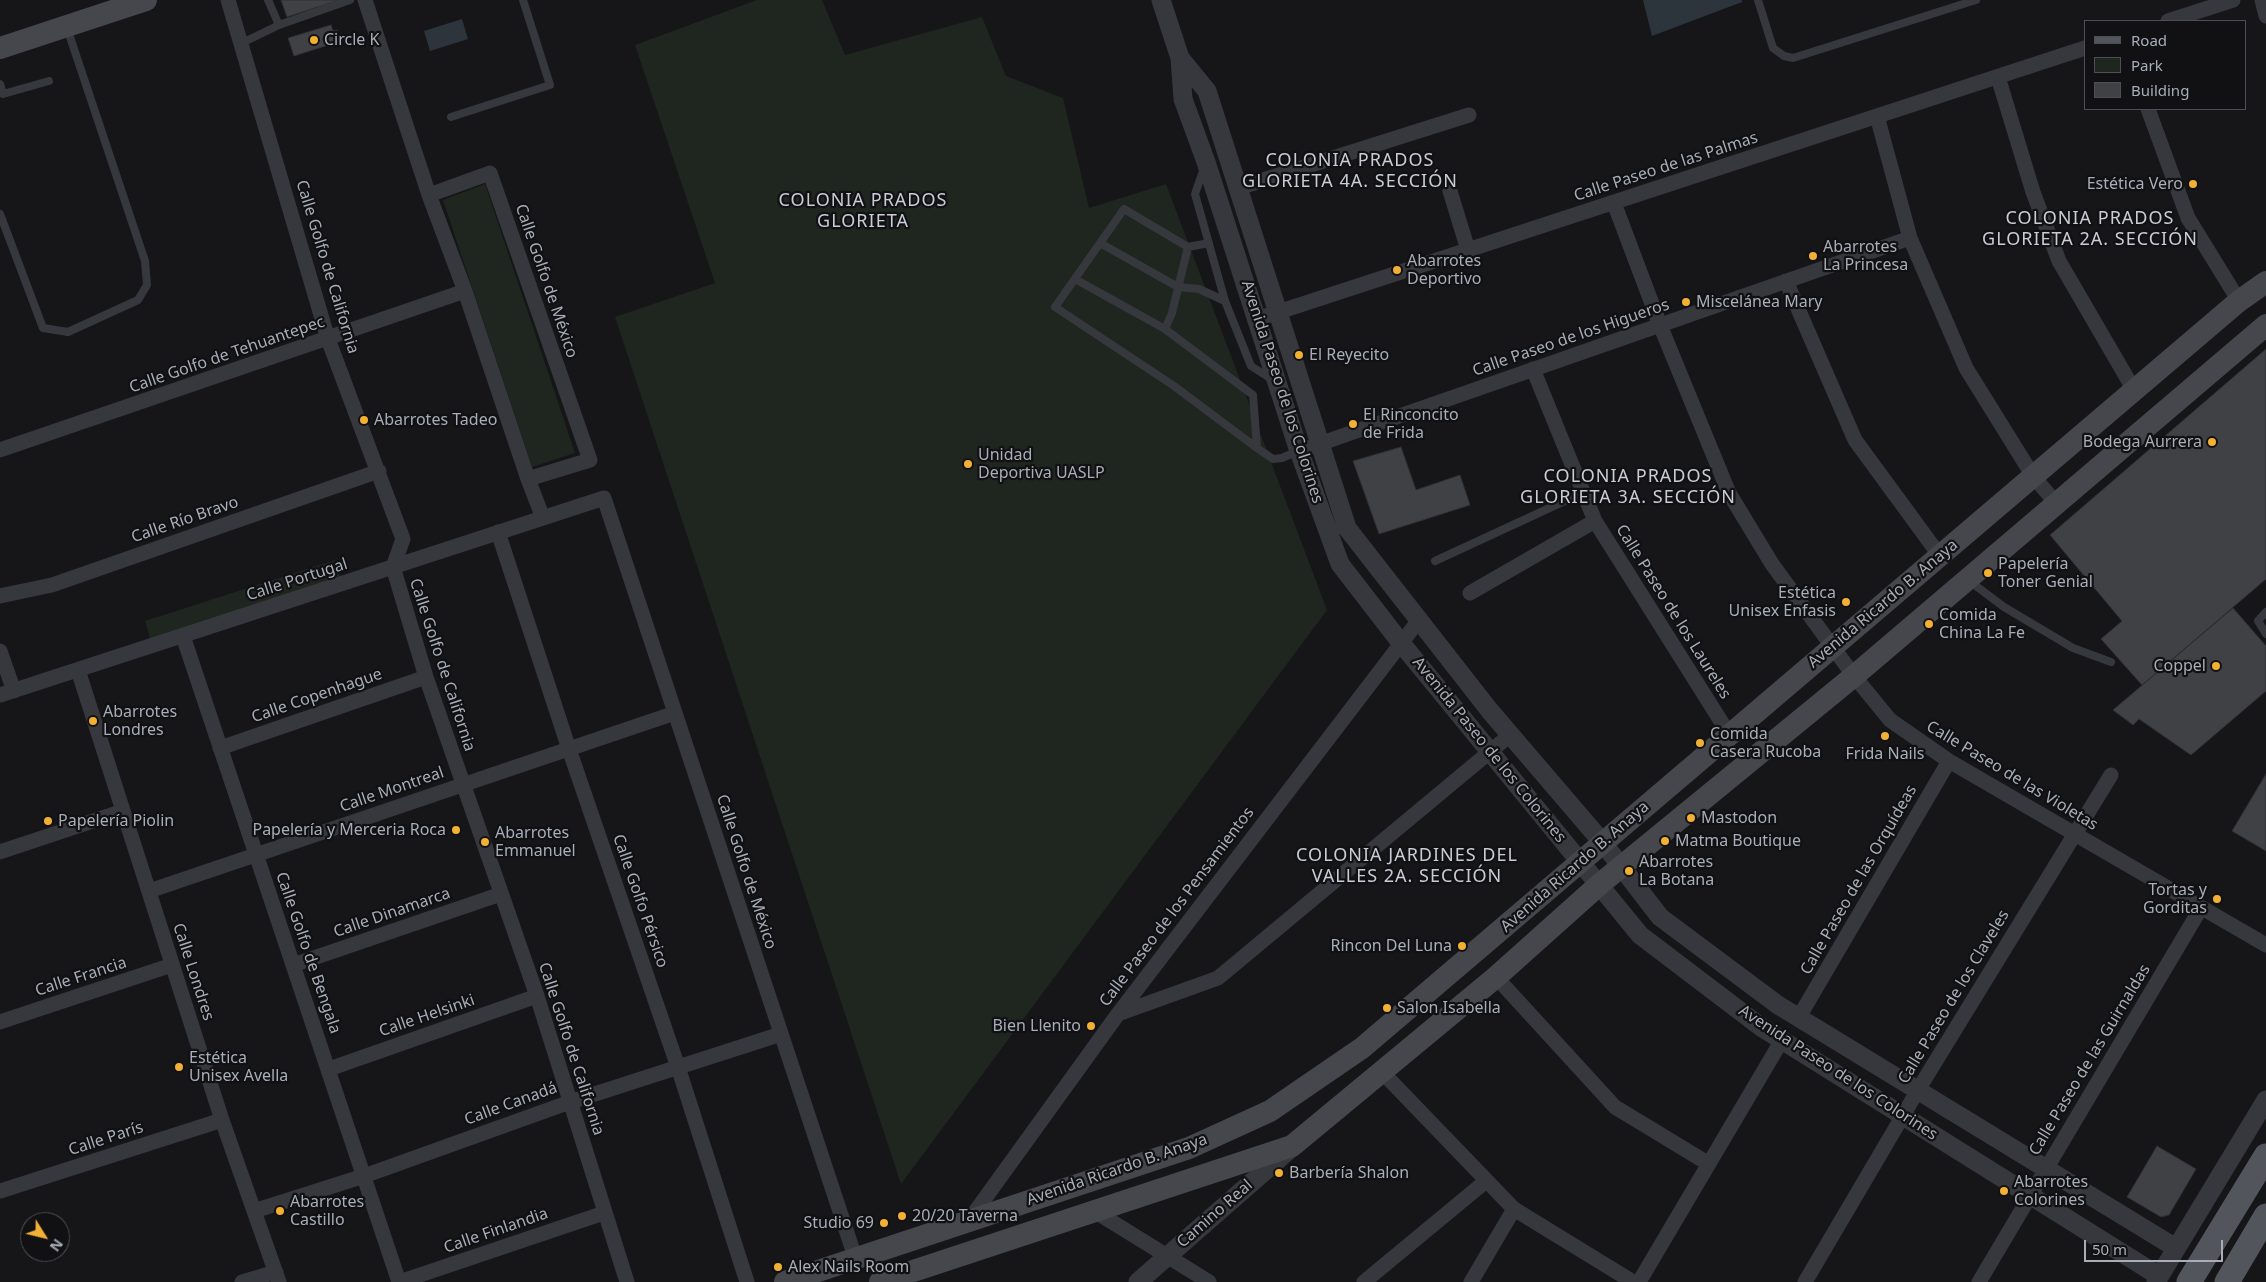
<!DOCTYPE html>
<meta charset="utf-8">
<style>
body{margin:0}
#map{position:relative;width:2266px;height:1282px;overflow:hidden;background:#161618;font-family:"Noto Sans",sans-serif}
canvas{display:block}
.legend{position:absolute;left:2084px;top:20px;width:162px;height:90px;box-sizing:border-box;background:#111113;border:1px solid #4d4f55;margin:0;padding:6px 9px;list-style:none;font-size:15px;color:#a8adb8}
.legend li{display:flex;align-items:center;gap:10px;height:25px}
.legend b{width:25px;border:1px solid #4d4f55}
.north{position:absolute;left:20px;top:1212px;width:50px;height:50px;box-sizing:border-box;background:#111113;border:1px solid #4d4f55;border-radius:50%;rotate:126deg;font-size:14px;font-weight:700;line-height:20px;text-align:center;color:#a8adb8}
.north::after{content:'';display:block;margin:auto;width:18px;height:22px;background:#f2b134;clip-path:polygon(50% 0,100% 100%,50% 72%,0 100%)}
.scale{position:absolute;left:2084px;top:1240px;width:139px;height:22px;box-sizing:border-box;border:2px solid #a8adb8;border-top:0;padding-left:6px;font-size:15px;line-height:18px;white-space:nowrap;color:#a8adb8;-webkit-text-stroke:4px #111113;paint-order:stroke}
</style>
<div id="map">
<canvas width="2266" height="1282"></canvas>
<ul class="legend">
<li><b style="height:6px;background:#53555c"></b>Road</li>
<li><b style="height:14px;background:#1e261f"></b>Park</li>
<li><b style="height:14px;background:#404145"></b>Building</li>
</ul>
<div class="north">N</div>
<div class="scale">50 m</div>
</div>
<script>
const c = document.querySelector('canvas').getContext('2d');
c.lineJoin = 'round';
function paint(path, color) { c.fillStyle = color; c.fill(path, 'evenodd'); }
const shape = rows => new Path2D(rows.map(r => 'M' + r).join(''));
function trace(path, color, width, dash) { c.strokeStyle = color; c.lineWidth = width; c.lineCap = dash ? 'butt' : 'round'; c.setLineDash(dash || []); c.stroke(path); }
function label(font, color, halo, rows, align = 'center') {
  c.font = font + ' "Noto Sans",sans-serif'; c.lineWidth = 4.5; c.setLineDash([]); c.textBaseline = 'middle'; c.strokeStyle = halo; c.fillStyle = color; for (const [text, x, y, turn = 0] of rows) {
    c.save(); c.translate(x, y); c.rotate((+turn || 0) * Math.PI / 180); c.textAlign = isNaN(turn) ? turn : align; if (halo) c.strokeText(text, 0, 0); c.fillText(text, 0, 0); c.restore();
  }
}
paint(shape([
 [757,0,822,0,845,55,982,17,1006,76,1063,98,1089,208,1166,184,1327,610,901,1184,615,317,715,283,635,45],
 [485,184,575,453,532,467,443,200],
 [335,560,341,580,151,641,145,621]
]), '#1e261f');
paint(shape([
 [1643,0,1742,0,1742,2,1652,36],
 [462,19,468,39,430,51,424,31]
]), '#2c353c');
const building = shape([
 [281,0,339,0,287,17,281,0],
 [331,25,333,31,337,30,341,41,294,56,288,38,331,25],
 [2266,349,2266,579,2142,685,2101,639,2122,621,2050,535,2266,349],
 [1401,447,1416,490,1460,475,1470,505,1379,534,1353,461,1401,447],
 [2233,608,2266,646,2266,691,2191,755,2139,719,2133,725,2113,710,2233,608],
 [2266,774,2266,851,2232,831,2266,774],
 [2157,1146,2196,1169,2169,1215,2161,1217,2127,1197,2157,1146]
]);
paint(building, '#404145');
trace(building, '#303034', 1);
trace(shape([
 [268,0,279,25],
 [1758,0,1773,48,1784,56,1793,58,1976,0],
 [242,43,279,25,350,0],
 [0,84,3,94,49,81],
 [451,117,550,85,523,0],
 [1204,168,1195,194,1225,301,1251,366,1273,380],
 [0,214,43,328,68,332,138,300,147,285,145,261,67,28],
 [1100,243,1178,287,1199,289,1225,301],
 [1188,247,1124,209,1055,307,1174,386,1257,448,1253,395,1165,329,1172,313,1188,247,1209,243],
 [1075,279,1165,329],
 [1257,448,1273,459,1282,458,1298,451],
 [1435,561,1582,493],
 [1968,580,2004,607,2073,648,2111,662],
 [2266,612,2258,621,2266,634]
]), '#37383d', 8);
trace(shape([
 [228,0,328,339,403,539,393,567,426,677,537,996,627,1282],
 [365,0,429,195,465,291,528,479,543,518],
 [2262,0,2266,16],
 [2168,21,2233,0],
 [1998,77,2033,192,2059,261,2134,390],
 [2148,109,2188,218,2239,301],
 [1877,116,1910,238,1966,368,2033,476,2056,503],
 [1238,188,1469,115],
 [1450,191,1468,250],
 [429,195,490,173,590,460,528,479],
 [1614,203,1660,325,1729,493,1772,564,1854,676,1890,720,1949,761,2266,945],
 [1786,281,1855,440,1940,556],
 [1257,319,2085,48],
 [1533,369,1595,521,1729,734],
 [0,450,465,291],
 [1299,451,1910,238],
 [498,532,569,749,678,1067,747,1282],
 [1470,593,1595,521],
 [0,596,52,585,379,471],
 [183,636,399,1282],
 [0,651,14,691],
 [78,670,222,1120,279,1282],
 [0,695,604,498,855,1257],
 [220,748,426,677],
 [0,852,123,811],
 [149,891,675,713],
 [293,965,501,894],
 [1496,977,1615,1107,1709,1164],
 [1118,1014,1218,978,1510,735],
 [1799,1017,1949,761],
 [0,1022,172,965],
 [329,1069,537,996],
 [1383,1073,1514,1209,1633,1282],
 [0,1191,222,1120],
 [254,1211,364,1176,570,1102,781,1034],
 [1096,1212,1209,1282],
 [970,1219,1118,1014,1419,620],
 [242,1282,276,1272],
 [399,1282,604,1213],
 [1364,1282,1486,1181],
 [1471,1282,1514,1209],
 [1639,1282,1782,1040],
 [1805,1282,1918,1090,2111,775],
 [1979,1282,2201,908]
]), '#37383d', 15);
trace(shape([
 [1161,0,1180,58,1183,99,1206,162,1299,451,1340,564,1401,643,1640,935,1761,1027,2159,1276],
 [1180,58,1207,91,1347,528,1490,711,1603,843,1660,917,1778,1005,2176,1248],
 [1138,1282,1291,1148],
 [2156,1282,2266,1100]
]), '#37383d', 19);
trace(shape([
 [0,48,146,0],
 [785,1282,1189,1148,1270,1111,1362,1048,2239,301,2266,282],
 [880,1282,1292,1146,1496,977,1600,884,1854,676,2266,325]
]), '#45474d', 22);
trace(shape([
 [2189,1282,2266,1156],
 [2227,1282,2266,1216]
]), '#53555c', 25);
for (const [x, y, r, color] of [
 [314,40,5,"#f2b134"],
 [2193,184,5,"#f2b134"],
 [1813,256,5,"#f2b134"],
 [1397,270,5,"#f2b134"],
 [1686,302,5,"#f2b134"],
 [1299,355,5,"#f2b134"],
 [364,420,5,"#f2b134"],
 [1353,424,5,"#f2b134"],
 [2212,442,5,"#f2b134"],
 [968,464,5,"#f2b134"],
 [1988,573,5,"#f2b134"],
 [1846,602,5,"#f2b134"],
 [1929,624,5,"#f2b134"],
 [2216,666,5,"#f2b134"],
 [93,721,5,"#f2b134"],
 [1885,736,5,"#f2b134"],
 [1700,743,5,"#f2b134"],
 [1691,818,5,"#f2b134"],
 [48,821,5,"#f2b134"],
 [456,830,5,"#f2b134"],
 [1665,841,5,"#f2b134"],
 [485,842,5,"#f2b134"],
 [1629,871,5,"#f2b134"],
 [2217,899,5,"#f2b134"],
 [1462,946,5,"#f2b134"],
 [1387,1008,5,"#f2b134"],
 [1091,1026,5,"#f2b134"],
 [179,1067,5,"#f2b134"],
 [1279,1173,5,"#f2b134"],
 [2004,1191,5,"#f2b134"],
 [280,1211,5,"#f2b134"],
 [902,1216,5,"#f2b134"],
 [884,1223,5,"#f2b134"],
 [778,1267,5,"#f2b134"]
]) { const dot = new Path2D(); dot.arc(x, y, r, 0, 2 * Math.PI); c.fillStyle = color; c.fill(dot); trace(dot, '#111113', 2); }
label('16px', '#a8adb8', '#111113', [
 ["Circle K",324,40],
 ["Estética Vero",2183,184,"right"],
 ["Abarrotes",1823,247],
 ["La Princesa",1823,265],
 ["Abarrotes",1407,261],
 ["Deportivo",1407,279],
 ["Miscelánea Mary",1696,302],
 ["El Reyecito",1309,355],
 ["El Rinconcito",1363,415],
 ["de Frida",1363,433],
 ["Abarrotes Tadeo",374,420],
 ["Bodega Aurrera",2202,442,"right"],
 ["Unidad",978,455],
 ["Deportiva UASLP",978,473],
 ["Papelería",1998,564],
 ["Toner Genial",1998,582],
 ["Estética",1836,593,"right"],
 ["Unisex Enfasis",1836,611,"right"],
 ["Comida",1939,615],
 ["China La Fe",1939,633],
 ["Coppel",2206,666,"right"],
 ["Abarrotes",103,712],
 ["Londres",103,730],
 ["Comida",1710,734],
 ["Casera Rucoba",1710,752],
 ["Frida Nails",1885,754,"center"],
 ["Mastodon",1701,818],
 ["Papelería Piolin",58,821],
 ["Papelería y Merceria Roca",446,830,"right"],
 ["Abarrotes",495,833],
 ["Emmanuel",495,851],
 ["Matma Boutique",1675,841],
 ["Abarrotes",1639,862],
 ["La Botana",1639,880],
 ["Tortas y",2207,890,"right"],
 ["Gorditas",2207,908,"right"],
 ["Rincon Del Luna",1452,946,"right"],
 ["Salon Isabella",1397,1008],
 ["Bien Llenito",1081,1026,"right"],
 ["Estética",189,1058],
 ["Unisex Avella",189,1076],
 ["Barbería Shalon",1289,1173],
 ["Abarrotes",2014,1182],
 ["Colorines",2014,1200],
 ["Abarrotes",290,1202],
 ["Castillo",290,1220],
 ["20/20 Taverna",912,1216],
 ["Studio 69",874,1223,"right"],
 ["Alex Nails Room",788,1267]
], 'left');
label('16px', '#a8adb8', '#111113', [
 ["Calle Paseo de las Palmas",1666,167,-18],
 ["Calle Golfo de California",327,267,73],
 ["Calle Golfo de México",546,281,71],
 ["Calle Paseo de los Higueros",1571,338,-19],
 ["Calle Golfo de Tehuantepec",227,355,-19],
 ["Avenida Paseo de los Colorines",1282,392,72],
 ["Calle Río Bravo",185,520,-19],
 ["Calle Portugal",297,580,-18],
 ["Avenida Ricardo B. Anaya",1883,604,-40],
 ["Calle Paseo de los Laureles",1673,612,58],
 ["Calle Golfo de California",442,665,72],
 ["Calle Copenhague",317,696,-19],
 ["Avenida Paseo de los Colorines",1489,750,51],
 ["Calle Paseo de las Violetas",2012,776,31],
 ["Calle Montreal",392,790,-19],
 ["Avenida Ricardo B. Anaya",1575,867,-41],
 ["Calle Golfo de México",746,872,72],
 ["Calle Paseo de las Orquídeas",1859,880,-60],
 ["Calle Golfo Pérsico",640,901,71],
 ["Calle Paseo de los Pensamientos",1177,907,-53],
 ["Calle Dinamarca",392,913,-19],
 ["Calle Golfo de Bengala",308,953,71],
 ["Calle Londres",193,972,72],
 ["Calle Francia",81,977,-18],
 ["Calle Paseo de los Claveles",1954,997,-59],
 ["Calle Helsinki",427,1016,-19],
 ["Calle Golfo de California",571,1049,72],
 ["Calle Paseo de las Guirnaldas",2090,1060,-59],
 ["Avenida Paseo de los Colorines",1838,1073,33],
 ["Calle Canadá",511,1104,-20],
 ["Calle París",106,1139,-18],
 ["Avenida Ricardo B. Anaya",1117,1170,-19],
 ["Camino Real",1215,1214,-41],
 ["Calle Finlandia",496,1231,-19]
]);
c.letterSpacing = '1px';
label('18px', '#c9ccd4', '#111113', [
 ["COLONIA PRADOS",1350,161],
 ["GLORIETA 4A. SECCIÓN",1350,182],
 ["COLONIA PRADOS",863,201],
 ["GLORIETA",863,222],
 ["COLONIA PRADOS",2090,219],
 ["GLORIETA 2A. SECCIÓN",2090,240],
 ["COLONIA PRADOS",1628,477],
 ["GLORIETA 3A. SECCIÓN",1628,498],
 ["COLONIA JARDINES DEL",1407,856],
 ["VALLES 2A. SECCIÓN",1407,877]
]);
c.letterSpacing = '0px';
</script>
